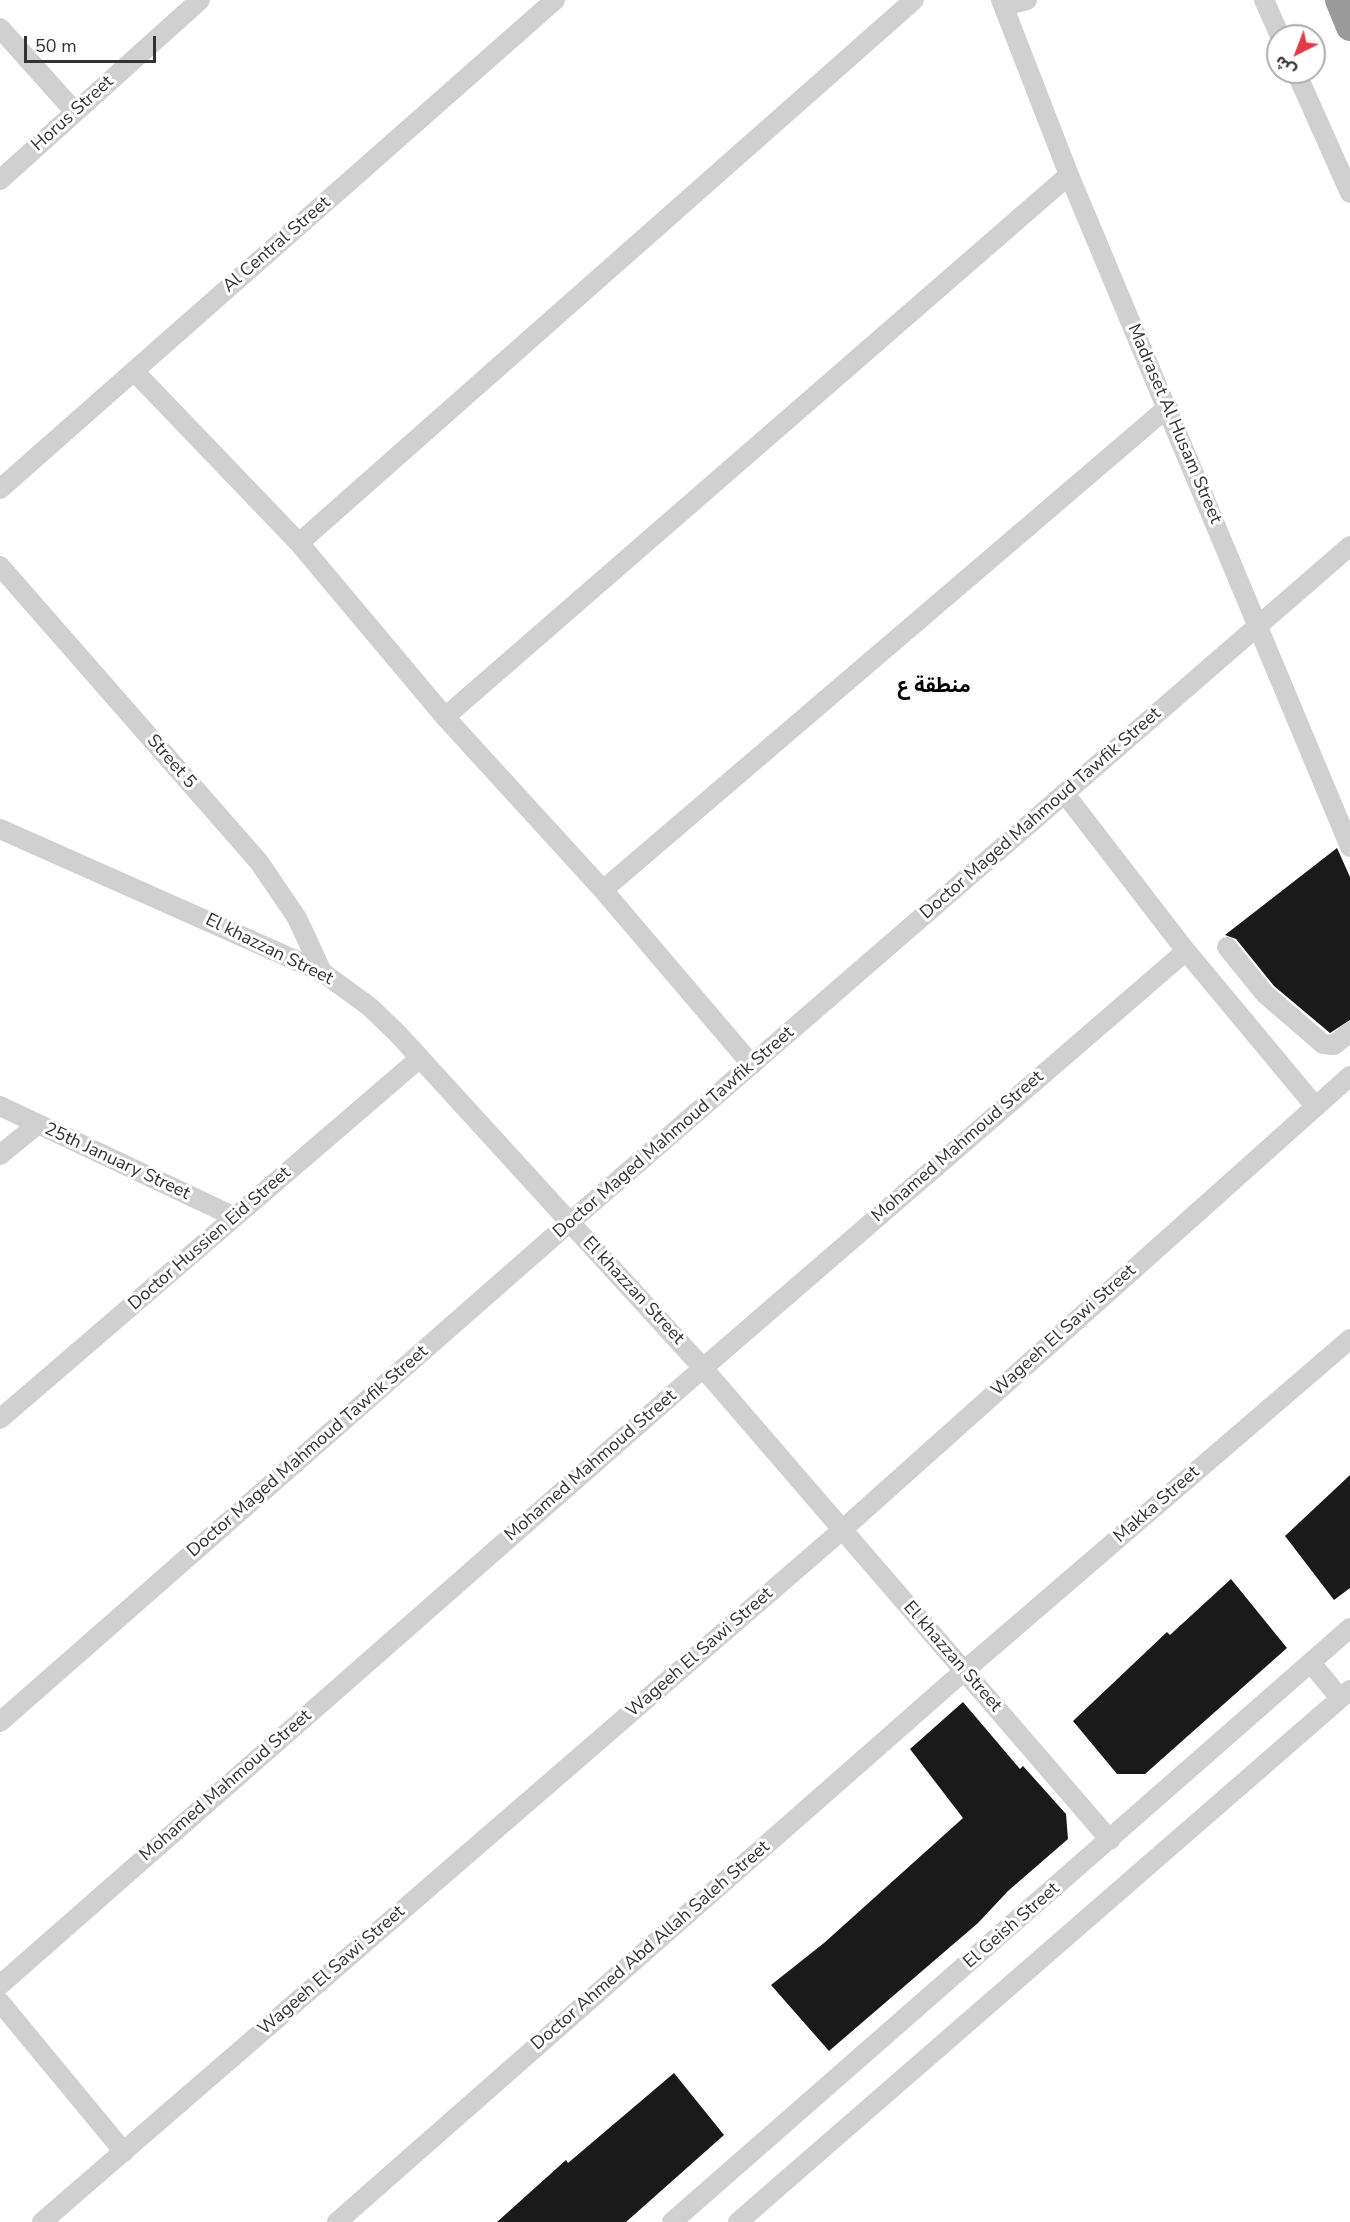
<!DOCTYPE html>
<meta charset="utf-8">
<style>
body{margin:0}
#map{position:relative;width:1350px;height:2222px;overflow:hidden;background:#fff;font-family:"Nunito Sans","Noto Sans Arabic",sans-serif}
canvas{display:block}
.north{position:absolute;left:1266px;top:24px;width:60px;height:60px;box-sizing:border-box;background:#fff;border:2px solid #adadad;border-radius:50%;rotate:222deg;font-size:16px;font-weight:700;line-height:24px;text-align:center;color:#333}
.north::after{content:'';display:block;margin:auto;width:21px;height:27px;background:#e63946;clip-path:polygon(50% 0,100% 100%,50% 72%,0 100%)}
.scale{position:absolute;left:24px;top:36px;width:132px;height:27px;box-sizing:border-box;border:3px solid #333;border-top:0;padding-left:8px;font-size:18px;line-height:21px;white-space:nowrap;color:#333;-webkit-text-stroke:4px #fff;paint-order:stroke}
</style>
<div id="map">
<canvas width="1350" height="2222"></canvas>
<div class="north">ش</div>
<div class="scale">50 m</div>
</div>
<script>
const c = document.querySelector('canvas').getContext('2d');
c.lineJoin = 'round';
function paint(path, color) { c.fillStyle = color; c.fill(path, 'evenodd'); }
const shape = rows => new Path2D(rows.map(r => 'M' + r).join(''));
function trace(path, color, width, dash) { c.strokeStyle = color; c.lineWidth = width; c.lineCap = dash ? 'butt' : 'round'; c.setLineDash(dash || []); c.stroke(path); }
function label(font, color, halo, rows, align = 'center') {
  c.font = font + ' "Nunito Sans","Noto Sans Arabic",sans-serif'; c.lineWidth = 6; c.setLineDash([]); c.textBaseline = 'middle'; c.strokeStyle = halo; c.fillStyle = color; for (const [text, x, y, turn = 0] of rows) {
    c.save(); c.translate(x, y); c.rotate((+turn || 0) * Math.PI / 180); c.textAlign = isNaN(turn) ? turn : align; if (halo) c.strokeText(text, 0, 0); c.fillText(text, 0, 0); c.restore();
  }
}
paint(shape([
 [1337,848,1350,877,1350,1020,1330,1033,1274,986,1236,939,1225,935],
 [1350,1475,1350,1588,1334,1600,1285,1536],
 [1231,1579,1287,1648,1145,1774,1117,1774,1073,1721,1167,1632,1170,1635],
 [963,1702,1020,1769,1023,1766,1066,1814,1068,1839,1008,1891,978,1923,829,2051,771,1985,824,1943,963,1818,910,1749],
 [674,2073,724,2135,626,2222,497,2222,566,2160,568,2163]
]), '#1a1a1a');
trace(shape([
 [1001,0,1069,175,1350,847],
 [1264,0,1280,36],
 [1004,6,1027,0],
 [0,28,75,112],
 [1296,72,1350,193],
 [0,180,200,0],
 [134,371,299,543,445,717,603,890,752,1065],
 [0,489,555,0],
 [299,543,914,0],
 [0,566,259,862,297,918,322,972],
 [445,717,1069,175],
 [1065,794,1186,951,1315,1106],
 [0,829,322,972,370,1007,398,1034,703,1368,1110,1840],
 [603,890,1168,407],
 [1227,947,1265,994,1323,1044,1334,1045,1350,1032],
 [0,1106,235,1217],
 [0,1155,38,1124],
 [0,1419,420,1058],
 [1311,1663,1340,1698],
 [0,1722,570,1222,1350,546],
 [0,1985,703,1368,1186,951],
 [0,2002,124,2152],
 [42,2222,842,1530,1350,1076],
 [337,2222,964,1671,1350,1339],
 [672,2222,1350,1628],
 [738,2222,1350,1690]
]), '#d0d0d0', 20);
trace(shape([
 [1339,0,1350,27]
]), '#9a9a9a', 28);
label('18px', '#333', '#fff', [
 ["Horus Street",73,114,-42],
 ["Al Central Street",277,245,-41],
 ["Madraset Al Husam Street",1174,424,67],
 ["Street 5",171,762,49],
 ["Doctor Maged Mahmoud Tawfik Street",1041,814,-41],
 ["El khazzan Street",269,950,26],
 ["Doctor Maged Mahmoud Tawfik Street",674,1133,-41],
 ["Mohamed Mahmoud Street",958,1147,-41],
 ["25th January Street",117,1162,25],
 ["Doctor Hussien Eid Street",210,1239,-41],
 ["El khazzan Street",633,1291,47],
 ["Wageeh El Sawi Street",1064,1331,-42],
 ["Doctor Maged Mahmoud Tawfik Street",308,1452,-41],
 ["Mohamed Mahmoud Street",591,1466,-41],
 ["Makka Street",1157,1505,-41],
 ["Wageeh El Sawi Street",700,1653,-41],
 ["El khazzan Street",952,1657,49],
 ["Mohamed Mahmoud Street",226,1786,-41],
 ["El Geish Street",1012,1926,-41],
 ["Doctor Ahmed Abd Allah Saleh Street",651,1946,-41],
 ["Wageeh El Sawi Street",332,1971,-41]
]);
label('bold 20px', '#000', '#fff', [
 ["منطقة ع",934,687]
]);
</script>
